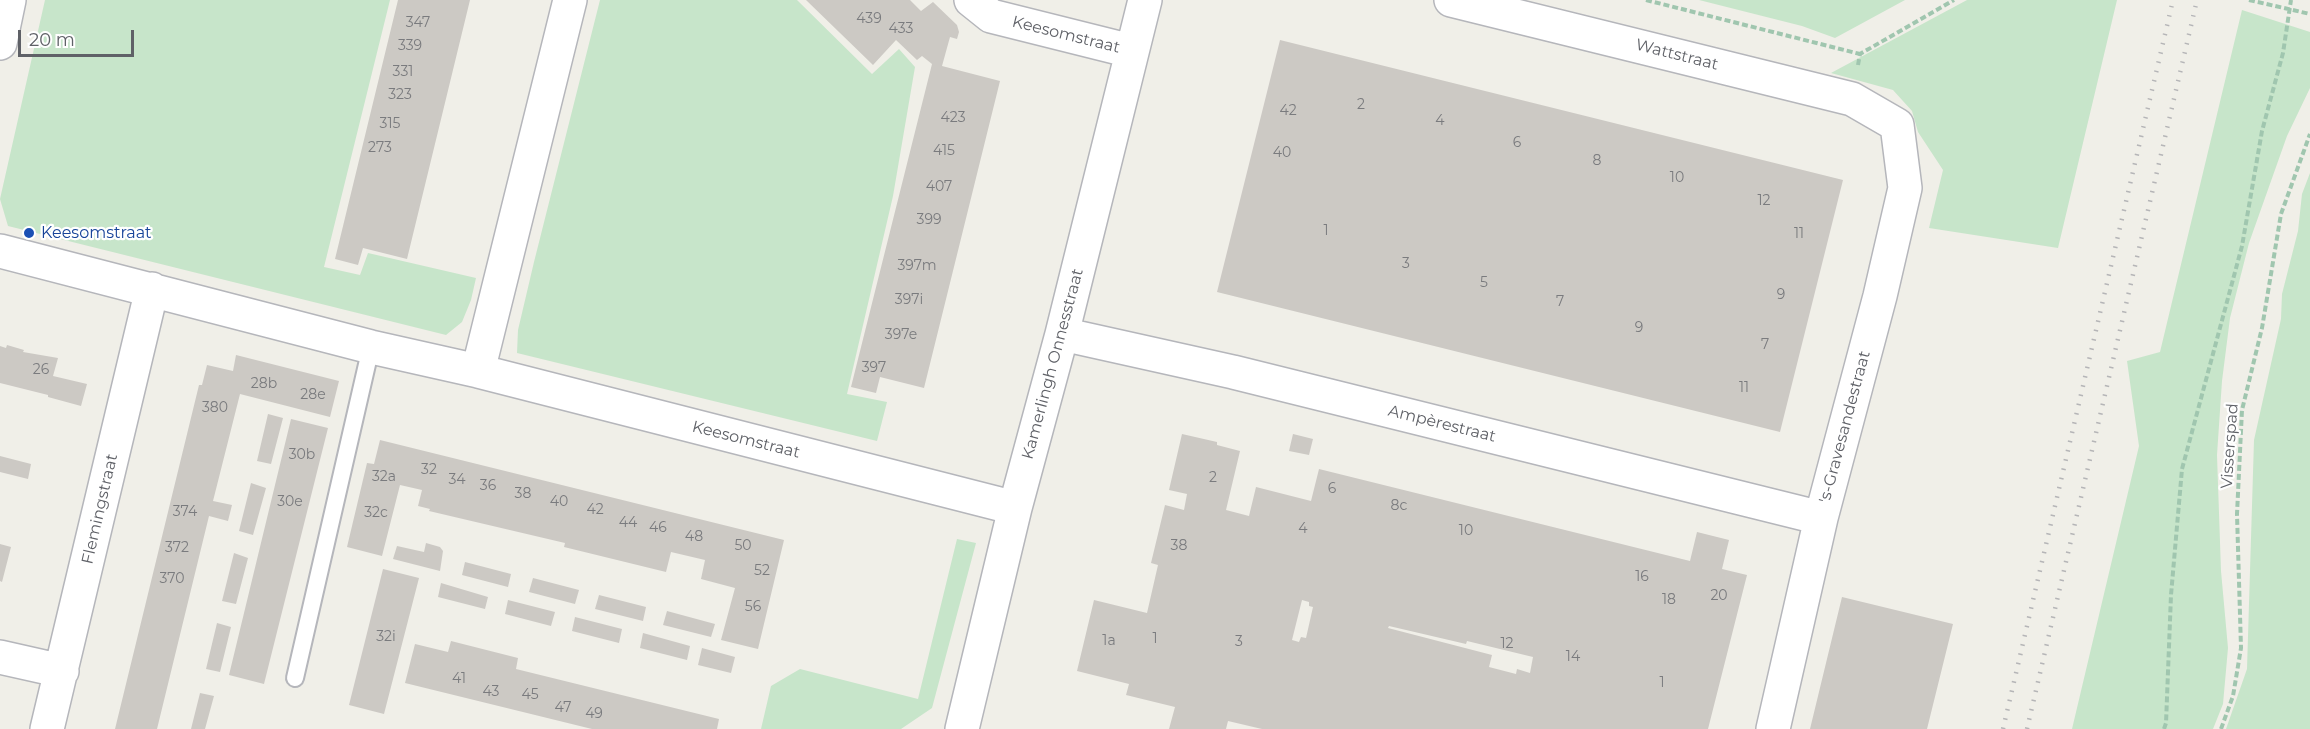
<!DOCTYPE html>
<meta charset="utf-8">
<style>
body{margin:0}
#map{position:relative;width:2310px;height:729px;overflow:hidden;background:#f0efe8;font-family:Montserrat,sans-serif}
canvas{display:block}
.scale{position:absolute;left:18px;top:30px;width:116px;height:27px;box-sizing:border-box;border:3px solid #5f6167;border-top:0;padding-left:8px;font-size:18px;line-height:21px;white-space:nowrap;color:#5f6167;-webkit-text-stroke:4px #fff;paint-order:stroke}
</style>
<div id="map">
<canvas width="2310" height="729"></canvas>
<div class="scale">20 m</div>
</div>
<script>
const c = document.querySelector('canvas').getContext('2d');
c.lineJoin = 'round';
function paint(path, color) { c.fillStyle = color; c.fill(path, 'evenodd'); }
const shape = rows => new Path2D(rows.map(r => 'M' + r).join(''));
function trace(path, color, width, dash) { c.strokeStyle = color; c.lineWidth = width; c.lineCap = dash ? 'butt' : 'round'; c.setLineDash(dash || []); c.stroke(path); }
function label(font, color, halo, rows, align = 'center') {
  c.font = font + ' Montserrat,sans-serif'; c.lineWidth = 4.5; c.setLineDash([]); c.textBaseline = 'middle'; c.strokeStyle = halo; c.fillStyle = color; for (const [text, x, y, turn = 0] of rows) {
    c.save(); c.translate(x, y); c.rotate((+turn || 0) * Math.PI / 180); c.textAlign = isNaN(turn) ? turn : align; if (halo) c.strokeText(text, 0, 0); c.fillText(text, 0, 0); c.restore();
  }
}
paint(shape([
 [45,0,390,0,324,267,360,275,368,253,476,278,471,300,462,322,446,335,8,226,0,199],
 [600,0,797,0,872,74,899,49,915,67,893,196,847,394,887,402,877,441,517,353,518,330,534,262],
 [1699,0,1905,0,1835,38,1802,26],
 [1967,0,2117,0,2058,248,1929,228,1943,170,1918,132,1912,111,1893,90,1831,73],
 [2242,10,2310,32,2310,88,2287,136,2249,243,2230,318,2222,381,2217,455,2221,571,2228,648,2223,704,2213,729,2072,729,2139,446,2127,361,2160,352],
 [2310,173,2310,729,2226,729,2247,669,2254,440,2281,319,2282,294,2298,231,2302,194],
 [957,539,976,543,932,708,901,729,761,729,771,686,800,669,918,699]
]), '#c7e5ca');
paint(shape([
 [398,0,470,0,407,259,363,248,358,265,335,259],
 [806,0,910,0,921,11,933,2,957,25,959,32,957,39,950,37,942,66,1000,81,924,388,880,377,876,393,851,387,932,64,922,56,917,60,896,40,873,65],
 [1280,40,1843,180,1780,432,1217,292],
 [7,345,24,350,23,352,58,358,53,376,87,384,81,406,48,397,48,395,0,383,0,346,6,348],
 [236,355,339,381,330,417,240,394,213,501,232,505,228,521,209,516,157,729,115,729,199,385,202,385,207,365,233,371],
 [268,414,283,418,271,464,257,461],
 [291,419,328,428,264,684,229,675],
 [1182,434,1217,442,1217,445,1240,451,1226,510,1249,516,1256,487,1311,501,1319,469,1690,561,1697,532,1729,540,1722,569,1747,575,1708,729,1262,729,1228,721,1226,729,1169,729,1175,707,1126,695,1129,684,1077,671,1094,600,1147,613,1158,565,1151,563,1165,505,1184,510,1187,494,1169,490],
 [1302,600,1309,602,1309,606,1313,607,1306,638,1301,637,1299,642,1292,640],
 [1389,626,1466,644,1467,641,1533,657,1530,673,1517,669,1516,674,1489,667,1492,655,1388,628],
 [1293,434,1313,439,1309,455,1289,451],
 [380,440,784,540,758,649,721,640,735,588,701,579,705,560,671,552,666,572,564,547,565,543,429,511,430,509,418,506,422,490,400,485,382,556,347,547,367,463,374,464],
 [0,456,31,464,28,479,0,472],
 [251,483,266,488,253,535,239,531],
 [426,543,440,547,443,551,440,571,393,559,397,546,424,552],
 [0,544,11,547,2,582,0,581],
 [234,553,248,558,236,604,222,601],
 [465,562,511,574,508,587,462,575],
 [383,569,419,578,384,714,349,705],
 [533,578,579,590,575,604,529,592],
 [441,583,488,597,485,609,438,597],
 [599,595,646,607,643,621,595,609],
 [1842,597,1953,624,1927,729,1810,729],
 [508,600,555,612,551,626,505,614],
 [667,611,715,624,711,637,663,625],
 [575,617,622,629,619,643,572,631],
 [217,623,231,627,220,672,206,669],
 [643,633,690,646,687,660,640,648],
 [451,641,518,658,516,669,719,719,717,729,592,729,405,683,415,644,448,652],
 [702,648,735,657,731,673,698,665],
 [200,693,214,696,205,729,191,729]
]), '#ccc9c4');
const service = shape([
 [295,678,371,347]
]);
const minor = shape([
 [971,0,991,16,1131,51],
 [1451,0,1852,99,1897,125,1905,188,1880,296,1821,518,1773,729],
 [0,43,9,0],
 [0,251,371,347,478,371,1015,508],
 [1062,334,1233,372,1821,518],
 [478,371,570,0],
 [0,657,62,671],
 [47,729,152,289],
 [962,729,1015,508,1062,334,1145,0]
]);
trace(service, '#b5b6bb', 20);
trace(minor, '#b5b6bb', 36);
trace(shape([
 [1646,0,1860,54],
 [2249,0,2310,14],
 [1858,65,1860,54,1954,0],
 [2164,729,2166,723,2171,595,2182,469,2242,246,2262,131,2283,53,2291,0],
 [2221,729,2233,696,2241,648,2237,514,2242,410,2262,328,2281,214,2310,134]
]), '#a0c6af', 4, [6, 3]);
trace(service, '#fff', 16);
trace(minor, '#fff', 33);
trace(shape([
 [2003,729,2173,0],
 [2027,729,2197,0]
]), '#b5b5b7', 4.5, [1.5, 8]);
for (const [x, y, r, color] of [
 [29,233,6,"#1a4fb4"]
]) { const dot = new Path2D(); dot.arc(x, y, r, 0, 2 * Math.PI); c.fillStyle = color; c.fill(dot); trace(dot, '#fff', 2); }
label('14px', '#7a7b7e', null, [
 ["439",869,19],
 ["347",418,23],
 ["433",901,29],
 ["339",410,46],
 ["331",403,72],
 ["323",400,95],
 ["2",1361,105],
 ["42",1288,111],
 ["423",953,118],
 ["4",1440,121],
 ["315",390,124],
 ["6",1517,143],
 ["273",380,148],
 ["415",944,151],
 ["40",1282,153],
 ["8",1597,161],
 ["10",1677,178],
 ["407",939,187],
 ["12",1764,201],
 ["399",929,220],
 ["1",1326,231],
 ["11",1799,234],
 ["3",1406,264],
 ["397m",917,266],
 ["5",1484,283],
 ["9",1781,295],
 ["397i",909,300],
 ["7",1560,302],
 ["9",1639,328],
 ["397e",901,335],
 ["7",1765,345],
 ["397",874,368],
 ["26",41,370],
 ["28b",264,384],
 ["11",1744,388],
 ["28e",313,395],
 ["380",215,408],
 ["30b",302,455],
 ["32",429,470],
 ["32a",384,477],
 ["2",1213,478],
 ["34",457,480],
 ["36",488,486],
 ["6",1332,489],
 ["38",523,494],
 ["30e",290,502],
 ["40",559,502],
 ["8c",1399,506],
 ["42",595,510],
 ["374",185,512],
 ["32c",376,513],
 ["44",628,523],
 ["46",658,528],
 ["4",1303,529],
 ["10",1466,531],
 ["48",694,537],
 ["50",743,546],
 ["38",1179,546],
 ["372",177,548],
 ["52",762,571],
 ["16",1642,577],
 ["370",172,579],
 ["20",1719,596],
 ["18",1669,600],
 ["56",753,607],
 ["32i",386,637],
 ["1",1155,639],
 ["1a",1109,641],
 ["3",1239,642],
 ["12",1507,644],
 ["14",1573,657],
 ["41",459,679],
 ["1",1662,683],
 ["43",491,692],
 ["45",530,695],
 ["47",563,708],
 ["49",594,714]
]);
label('16px', '#5f6167', '#fff', [
 ["Keesomstraat",1066,35,14],
 ["Wattstraat",1677,55,14],
 ["Kamerlingh Onnesstraat",1053,364,-75],
 ["Ampèrestraat",1442,424,14],
 ["'s-Gravesandestraat",1845,427,-75],
 ["Keesomstraat",746,440,14],
 ["Visserspad",2230,446,-86],
 ["Flemingstraat",100,509,-77]
]);
label('16px', '#164399', '#fff', [
 ["Keesomstraat",41,233]
], 'left');
</script>
